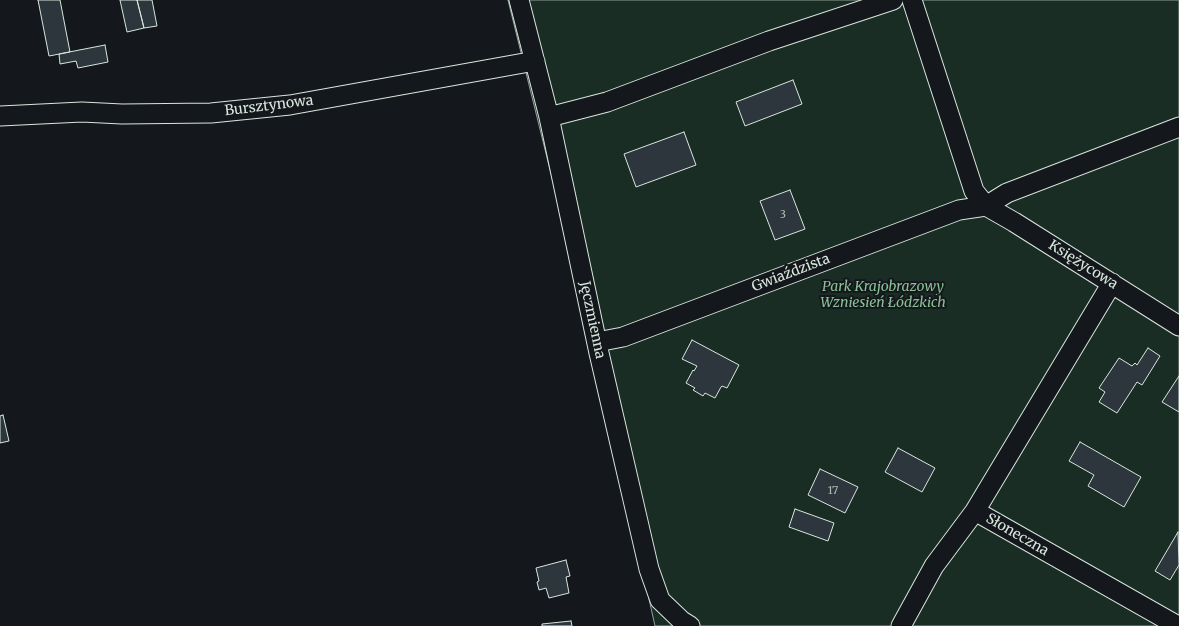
<!DOCTYPE html>
<meta charset="utf-8">
<style>
body{margin:0}
canvas{display:block;background:#14181c}
</style>
<canvas width="1179" height="626"></canvas>
<script>
const c = document.querySelector('canvas').getContext('2d');
c.lineJoin = 'round';
function paint(path, color) { c.fillStyle = color; c.fill(path, 'evenodd'); }
const shape = rows => new Path2D(rows.map(r => 'M' + r).join(''));
function trace(path, color, width, dash) { c.strokeStyle = color; c.lineWidth = width; c.lineCap = dash ? 'butt' : 'round'; c.setLineDash(dash || []); c.stroke(path); }
function label(font, color, halo, rows, align = 'center') {
  c.font = font + ' Merriweather,serif'; c.lineWidth = 4; c.setLineDash([]); c.textBaseline = 'middle'; c.strokeStyle = halo; c.fillStyle = color; for (const [text, x, y, turn = 0] of rows) {
    c.save(); c.translate(x, y); c.rotate((+turn || 0) * Math.PI / 180); c.textAlign = isNaN(turn) ? turn : align; if (halo) c.strokeText(text, 0, 0); c.fillText(text, 0, 0); c.restore();
  }
}
const green = shape([
 [508,0,1179,0,1179,626,655,626,584,307,508,0]
]);
paint(green, '#1a2d24');
trace(green, '#939e99', 1);
const building = shape([
 [38,0,60,0,70,52,49,56,38,0],
 [120,0,137,0,144,28,127,32,120,0],
 [137,0,152,0,157,26,144,28,137,0],
 [105,45,108,62,78,68,76,61,60,64,59,54,105,45],
 [793,80,802,104,745,126,736,102,793,80],
 [684,132,696,165,636,187,624,154,684,132],
 [790,190,805,229,775,240,760,201,790,190],
 [692,340,739,365,727,388,722,386,721,387,715,398,705,393,703,396,693,390,695,388,686,383,693,370,694,371,697,366,682,359,692,340],
 [1148,348,1160,356,1142,385,1137,382,1117,413,1099,402,1105,392,1099,388,1119,358,1132,366,1135,363,1137,365,1148,348],
 [1179,376,1179,412,1162,402,1179,376],
 [3,415,9,441,0,443,0,416,3,415],
 [1080,442,1141,477,1124,507,1088,486,1094,475,1069,461,1080,442],
 [898,448,935,468,922,492,885,472,898,448],
 [820,469,858,487,845,513,808,495,820,469],
 [795,509,834,523,828,541,789,527,795,509],
 [1178,532,1179,565,1170,580,1155,571,1178,532],
 [566,560,570,576,566,577,569,593,549,598,546,588,539,590,537,582,539,581,536,568,566,560],
 [571,621,572,626,542,626,542,624,571,621]
]);
paint(building, '#2c363c');
trace(building, '#d8e6dc', 1);
const street = shape([
 [519,0,549,117,599,353,649,569,660,600,682,621,690,626],
 [912,0,974,191,986,206,1014,222,1179,326],
 [0,116,82,112,122,114,211,113,290,105,535,61],
 [549,117,607,102,769,41,893,0],
 [597,342,623,337,959,210,986,206,1007,193,1179,127],
 [975,511,1178,626],
 [901,626,934,566,975,511,1112,283]
]);
trace(street, '#d8e6dc', 21);
trace(street, '#14181c', 19);
label('11px', '#adbab4', null, [
 ["3",783,215],
 ["17",833,491]
]);
label('14px', '#d8e6dc', '#14181c', [
 ["Bursztynowa",269,106,-7],
 ["Księżycowa",1083,265,32],
 ["Gwiaździsta",791,273,-21],
 ["Jęczmienna",592,320,78],
 ["Słoneczna",1017,535,30]
]);
label('italic 14px', '#8ac095', '#14181c', [
 ["Park Krajobrazowy",883,287],
 ["Wzniesień Łódzkich",883,303]
]);
</script>
